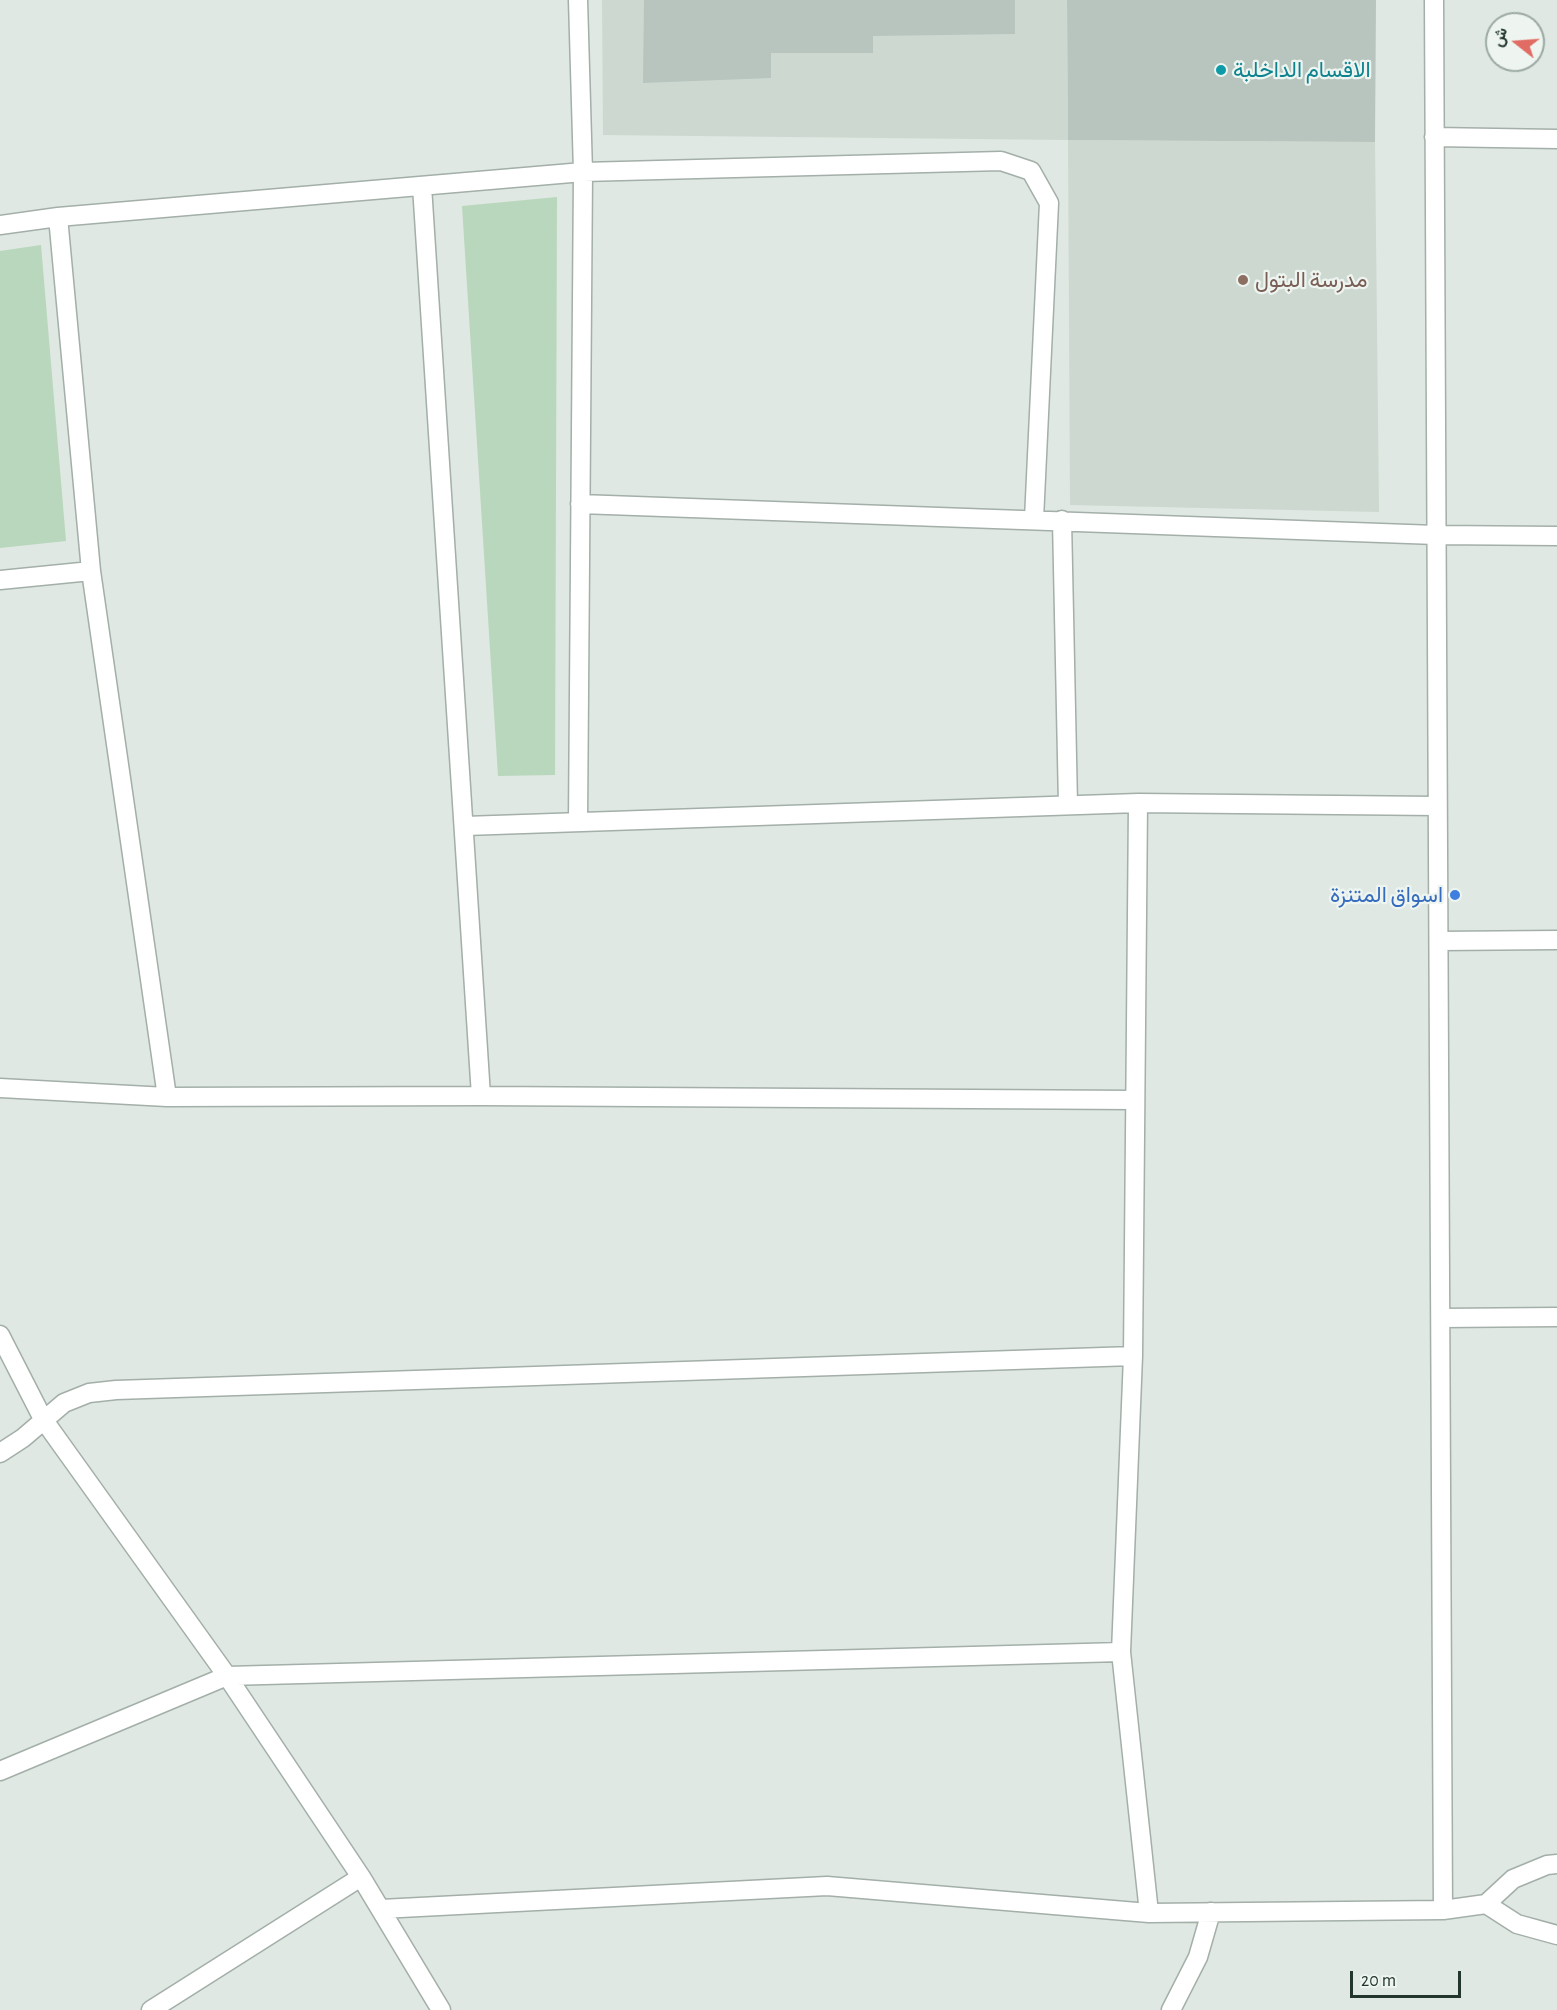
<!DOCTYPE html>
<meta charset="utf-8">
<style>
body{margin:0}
#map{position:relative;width:1557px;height:2010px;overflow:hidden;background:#dfe8e2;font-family:"Alegreya Sans",Vazirmatn,sans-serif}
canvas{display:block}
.north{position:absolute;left:1485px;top:12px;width:60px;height:60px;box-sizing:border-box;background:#eef5f1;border:2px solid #9ca9a3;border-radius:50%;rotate:287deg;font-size:16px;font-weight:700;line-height:24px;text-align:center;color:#22362d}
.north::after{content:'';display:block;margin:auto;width:21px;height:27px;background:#e16c63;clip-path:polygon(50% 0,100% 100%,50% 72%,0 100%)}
.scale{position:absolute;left:1350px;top:1971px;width:111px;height:27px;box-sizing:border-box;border:3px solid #22362d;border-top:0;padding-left:8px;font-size:18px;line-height:21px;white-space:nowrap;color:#22362d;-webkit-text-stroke:4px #eef5f1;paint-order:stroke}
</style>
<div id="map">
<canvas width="1557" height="2010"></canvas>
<div class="north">ش</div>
<div class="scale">20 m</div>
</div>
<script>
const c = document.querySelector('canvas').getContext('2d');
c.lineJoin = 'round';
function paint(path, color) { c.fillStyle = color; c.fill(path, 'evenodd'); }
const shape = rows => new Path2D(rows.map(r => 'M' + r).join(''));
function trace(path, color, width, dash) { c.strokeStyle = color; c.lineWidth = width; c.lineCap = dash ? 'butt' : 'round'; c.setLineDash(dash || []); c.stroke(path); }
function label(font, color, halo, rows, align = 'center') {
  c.font = font + ' "Alegreya Sans",Vazirmatn,sans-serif'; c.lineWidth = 4.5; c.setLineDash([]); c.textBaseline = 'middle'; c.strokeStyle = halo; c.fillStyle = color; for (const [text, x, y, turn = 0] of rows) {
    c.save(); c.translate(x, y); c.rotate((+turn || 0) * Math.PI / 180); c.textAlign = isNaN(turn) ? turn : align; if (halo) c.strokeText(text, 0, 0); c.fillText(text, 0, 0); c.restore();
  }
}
paint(shape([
 [602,0,1067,0,1068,140,1375,142,1379,512,1070,505,1068,140,603,135]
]), '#cdd8d1');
paint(shape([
 [557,197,555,775,498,776,462,206],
 [41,245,66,541,0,548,0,251]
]), '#b9d7bc');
paint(shape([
 [644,0,1015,0,1015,34,873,36,873,53,771,53,771,78,643,83],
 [1067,0,1376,0,1375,142,1068,140]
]), '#b7c5be');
const minor = shape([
 [1434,0,1443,1910],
 [1434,137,1557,139],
 [422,186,481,1096],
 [58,217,91,571,167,1097],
 [0,225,58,217,583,172,1001,161,1031,171,1049,203,1034,519],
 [580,504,1436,535,1557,536],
 [1062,520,1068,805],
 [0,580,91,571],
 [1138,803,1133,1356,1121,1652,1149,1913],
 [578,822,583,172,578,0],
 [465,826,1138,803,1437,806],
 [1439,941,1557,940],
 [0,1088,167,1097,481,1096,1134,1100],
 [1441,1318,1557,1317],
 [0,1335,43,1419,227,1676,361,1877,441,2010],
 [0,1453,23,1438,64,1403,89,1393,116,1390,1133,1356],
 [0,1771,227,1676,1121,1652],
 [1486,1904,1517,1924,1557,1935],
 [381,1909,827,1886,1149,1913,1443,1910,1486,1904,1513,1879,1547,1865,1557,1864],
 [151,2010,361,1877],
 [1171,2010,1198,1957,1211,1912]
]);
trace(minor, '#a3afa8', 21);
trace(minor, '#fff', 18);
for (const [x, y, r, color] of [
 [1221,70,6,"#0f9aa8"],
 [1243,280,6,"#8d6e63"],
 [1455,895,6,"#3f7fe0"]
]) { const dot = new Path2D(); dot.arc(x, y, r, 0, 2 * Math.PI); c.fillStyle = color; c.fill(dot); trace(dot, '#eef5f1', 2); }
label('22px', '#0d838f', '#eef5f1', [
 ["الاقسام الداخلبة",1233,70]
], 'left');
label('22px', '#785e54', '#eef5f1', [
 ["مدرسة البتول",1255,280]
], 'left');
label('22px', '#366cbe', '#eef5f1', [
 ["اسواق المتنزة",1443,895]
], 'right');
</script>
